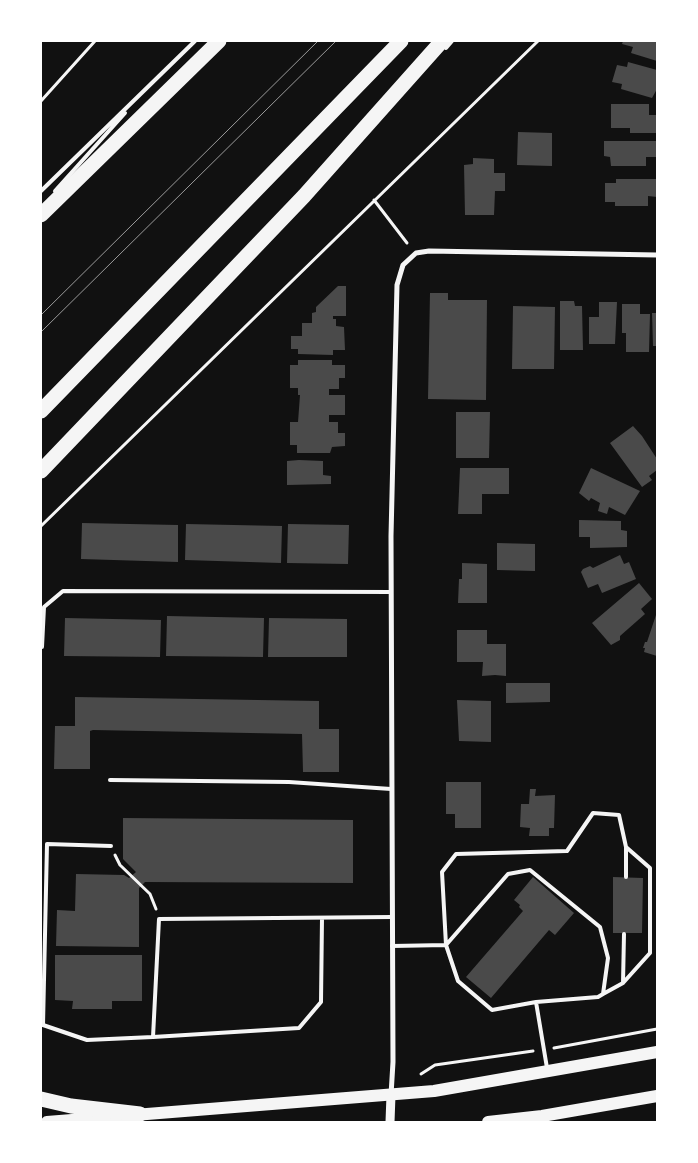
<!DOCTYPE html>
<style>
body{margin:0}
#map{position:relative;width:698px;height:1163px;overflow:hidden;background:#111;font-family:Rubik,sans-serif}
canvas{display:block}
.frame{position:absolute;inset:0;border:42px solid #fff;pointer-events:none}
</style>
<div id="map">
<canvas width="698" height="1163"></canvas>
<div class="frame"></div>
</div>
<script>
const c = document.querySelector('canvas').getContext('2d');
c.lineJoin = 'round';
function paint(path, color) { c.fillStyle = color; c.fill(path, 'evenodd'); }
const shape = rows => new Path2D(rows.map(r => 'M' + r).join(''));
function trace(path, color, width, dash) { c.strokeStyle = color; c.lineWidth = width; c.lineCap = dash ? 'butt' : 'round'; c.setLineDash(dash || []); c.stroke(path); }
paint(shape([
 [623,41,657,41,657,61,631,53,633,47,622,44],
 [628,62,657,70,657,89,652,98,621,89,622,84,612,82,617,65,627,67],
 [611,104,649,104,649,115,657,115,657,133,630,133,630,128,611,128],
 [518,132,552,133,552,166,517,165],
 [604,141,657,141,657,157,646,157,646,166,611,166,610,157,604,156],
 [473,158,494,159,494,173,505,173,505,191,495,191,494,215,465,215,464,165,473,164],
 [616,179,657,179,657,197,648,196,648,206,615,206,615,202,605,202,605,183,616,183],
 [338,286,346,286,346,316,333,316,333,319,336,319,336,326,344,327,345,350,333,350,333,355,298,354,298,349,291,349,291,336,302,336,302,323,312,323,312,313,316,312,316,307],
 [430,293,448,293,448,300,487,300,486,400,428,399],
 [560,301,574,301,575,306,582,306,583,350,560,350],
 [599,302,617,302,615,344,589,344,589,317,599,317],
 [622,304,640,304,640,314,650,314,649,352,626,352,626,333,622,333],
 [513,306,555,307,554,369,512,369],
 [652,313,657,313,657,346,653,346],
 [298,360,332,360,332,365,345,365,345,378,339,378,339,389,329,389,329,395,345,395,345,415,329,415,329,422,338,422,338,433,345,433,345,446,332,447,330,453,297,453,297,445,290,445,290,422,298,422,300,395,298,395,298,388,290,388,290,365,298,365],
 [456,412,490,412,489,458,456,458],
 [633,426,642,436,657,459,657,470,649,476,652,480,642,487,610,443],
 [299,460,323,461,323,475,331,476,331,484,287,485,287,461],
 [460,468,509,468,509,494,482,494,482,514,458,514],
 [591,468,640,491,625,515,609,507,607,514,598,511,600,503,591,498,589,501,579,493],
 [579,520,621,521,621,530,627,531,627,547,590,548,590,537,579,537],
 [82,523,178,525,178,562,81,559],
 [186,524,282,526,281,563,185,560],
 [288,524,349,525,348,564,287,563],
 [497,543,535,544,535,571,497,570],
 [620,555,624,564,629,562,636,579,602,593,598,584,588,588,581,572,583,569,590,566,593,568],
 [462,563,487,564,487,603,458,603,459,579,462,579],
 [639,583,652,599,641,609,645,614,620,636,620,640,611,645,592,623],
 [656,615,657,615,657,656,644,652,645,648,643,648,645,642,647,642],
 [167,616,264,618,263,657,166,656],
 [65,618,161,620,160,657,64,656],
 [269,618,347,619,347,657,268,657],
 [457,630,487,630,487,644,506,644,506,676,495,675,482,676,483,662,457,662],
 [506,683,550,683,550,702,506,703],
 [75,697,319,701,319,729,339,729,339,772,303,772,302,734,93,730,90,731,90,769,54,769,55,726,75,726],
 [457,700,491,701,491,742,459,741],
 [446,782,481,782,481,828,455,828,455,814,446,814],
 [530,789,536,789,535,796,555,795,554,828,549,828,549,836,529,836,530,828,520,827,521,804,529,804],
 [123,818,353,820,353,883,145,882,139,888,139,947,56,946,57,910,75,911,76,874,124,875,129,878,136,872,123,859],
 [533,877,574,913,555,935,549,930,491,998,466,977,523,911,519,907,520,905,514,900],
 [613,877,643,878,642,933,613,933],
 [55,955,142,955,142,1001,112,1001,112,1009,72,1009,73,1001,55,1000]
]), '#4a4a4a');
trace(shape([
 [41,101,95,41],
 [374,200,407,243],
 [41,526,538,41],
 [115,855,120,865,150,894,156,909],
 [554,1048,657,1029],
 [421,1074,435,1065,533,1051]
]), '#f5f5f5', 3);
trace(shape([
 [446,48,452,41],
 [41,191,195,41],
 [55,191,125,113],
 [42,647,44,607,63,591,391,592],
 [110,780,289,782,391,789],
 [111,846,47,844,43,1025,87,1040,153,1037,159,919,392,917],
 [626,877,626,847],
 [392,946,446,945,458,981,492,1010,536,1002,547,1068],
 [623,983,624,934],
 [536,1002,598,997,603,994,623,983,650,953,650,868,626,847,619,815,593,813,567,851,456,854,442,872,446,945,508,874,530,870,600,927,608,958,603,994],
 [153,1037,299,1028,321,1002,322,918]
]), '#f5f5f5', 4);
trace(shape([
 [391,1095,393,1062,391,536,397,285,403,265,416,253,429,251,657,255]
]), '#f5f5f5', 5);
trace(shape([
 [390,1122,391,1095]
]), '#f5f5f5', 9);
trace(shape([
 [47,1122,434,1091,657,1052],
 [488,1122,542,1116,657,1096]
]), '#f5f5f5', 12);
trace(shape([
 [41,215,219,41],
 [41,411,401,41],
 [41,471,304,196,442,41],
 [41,1099,71,1106,140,1114]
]), '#f5f5f5', 15);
trace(shape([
 [41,315,318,41],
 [41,332,336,41]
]), '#9a9a9a', 1);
</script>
